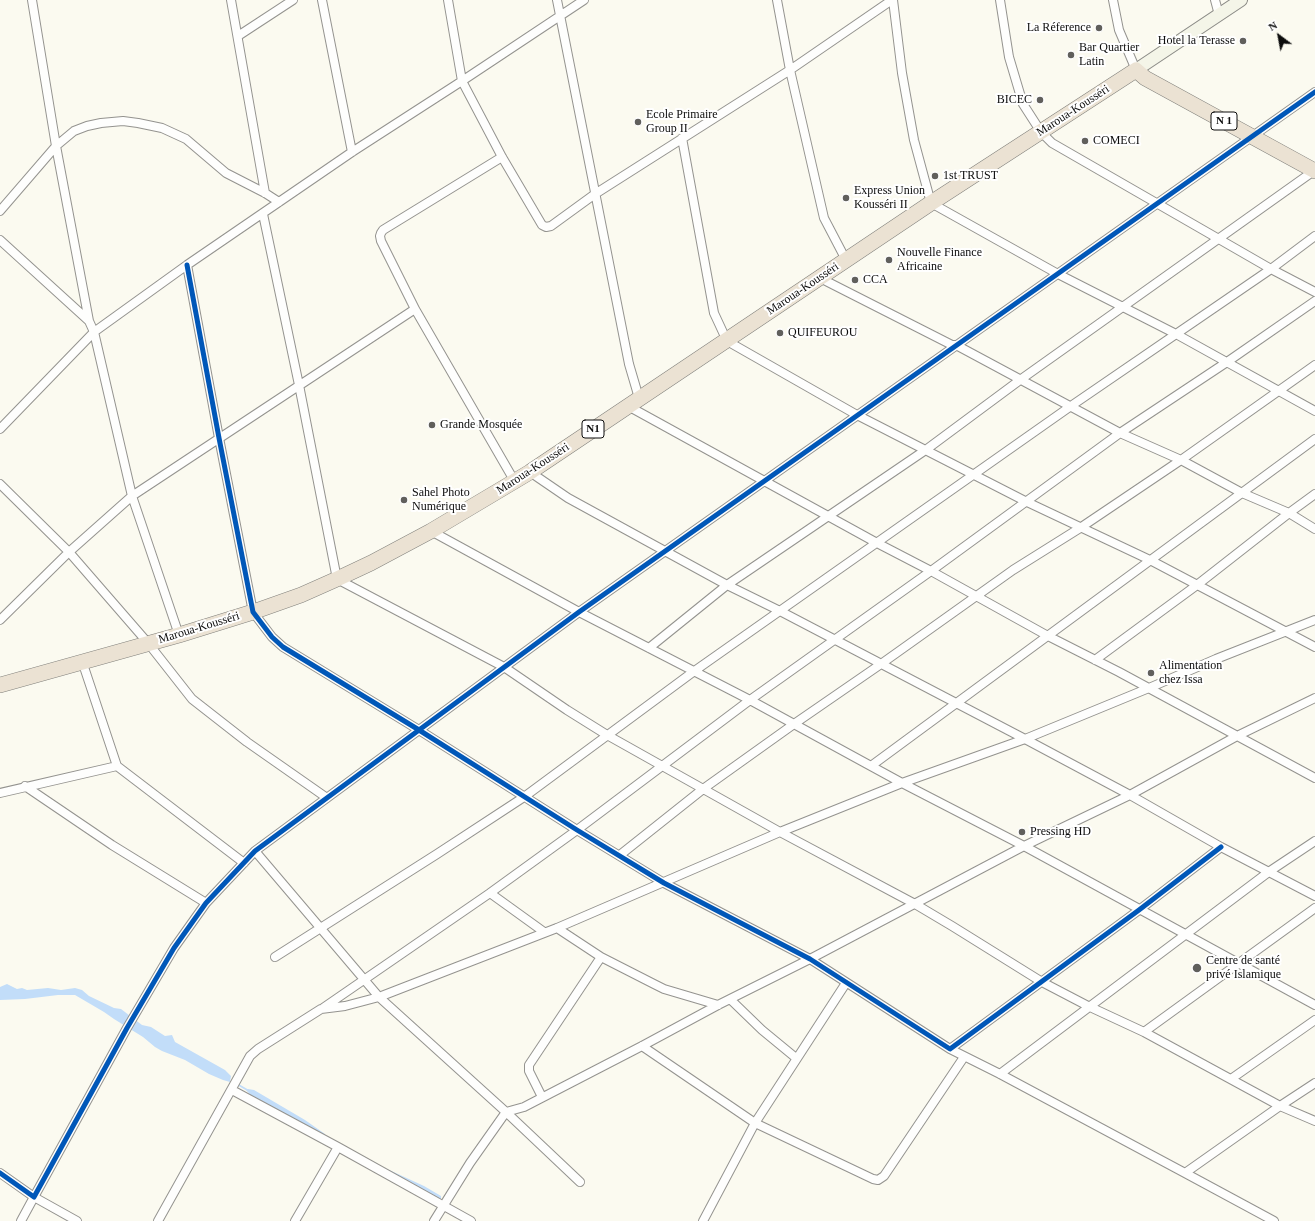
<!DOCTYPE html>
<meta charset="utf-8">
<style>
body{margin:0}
#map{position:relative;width:1315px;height:1221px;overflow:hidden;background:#fbfaf0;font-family:"Times New Roman",serif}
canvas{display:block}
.north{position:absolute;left:1259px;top:16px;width:40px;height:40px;-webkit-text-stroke:3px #fff;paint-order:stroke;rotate:328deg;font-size:11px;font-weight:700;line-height:16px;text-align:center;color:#0c0c0c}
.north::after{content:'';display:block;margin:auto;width:14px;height:18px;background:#0c0c0c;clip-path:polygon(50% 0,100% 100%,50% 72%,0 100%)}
</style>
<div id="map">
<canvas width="1315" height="1221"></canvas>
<div class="north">N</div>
</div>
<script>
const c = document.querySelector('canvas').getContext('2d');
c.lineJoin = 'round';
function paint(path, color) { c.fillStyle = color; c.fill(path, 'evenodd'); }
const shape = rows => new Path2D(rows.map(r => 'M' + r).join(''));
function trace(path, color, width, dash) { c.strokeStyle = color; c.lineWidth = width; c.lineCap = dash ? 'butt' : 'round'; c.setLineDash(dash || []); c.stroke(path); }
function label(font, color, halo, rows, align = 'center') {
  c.font = font + ' "Times New Roman",serif'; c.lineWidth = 4; c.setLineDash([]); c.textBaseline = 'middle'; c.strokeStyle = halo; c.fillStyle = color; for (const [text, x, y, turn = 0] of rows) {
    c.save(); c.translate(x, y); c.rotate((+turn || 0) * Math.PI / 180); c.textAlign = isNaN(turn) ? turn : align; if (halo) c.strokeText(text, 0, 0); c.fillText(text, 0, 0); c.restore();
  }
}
paint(shape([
 [7,984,17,989,22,988,27,990,48,988,61,990,75,988,82,990,89,996,114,1008,121,1009,142,1025,151,1027,165,1036,172,1035,175,1042,225,1070,231,1076,230,1082,223,1080,209,1074,185,1060,162,1051,155,1047,143,1037,114,1019,104,1012,75,995,58,995,25,999,0,1000,0,987],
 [248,1089,254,1090,305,1120,325,1134,325,1137,254,1099,246,1090],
 [387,1169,424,1186,441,1196,441,1199,436,1199,384,1170]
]), '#c2ddf9');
trace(shape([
 [237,1084,249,1091]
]), '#c2ddf9', 2);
const street = shape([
 [32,0,56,146,89,321],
 [231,0,265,193],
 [322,0,352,152],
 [448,0,462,81,502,157,542,225,546,227,551,226,595,194,790,70,892,0],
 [557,0,629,364,639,398],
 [777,0,790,70,824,218,846,260],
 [893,0,902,73,914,140,931,203,1058,274,1176,334,1315,411],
 [1000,0,1009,57,1023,104,1041,132,1052,143,1271,269,1315,292],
 [1113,0,1119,30,1136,70],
 [1215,0,1219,15],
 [238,36,293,0],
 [682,138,714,313,727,341,857,415,1027,502,1150,560,1315,647],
 [502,157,383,230,381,233,380,236,381,241,415,309,515,482],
 [0,211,56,146,74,131,87,126,101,123,123,121,138,123,162,128,186,139,226,173,265,193,279,202],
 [263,214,299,385,337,579,504,667,567,710,607,735,780,832,915,904,952,926,1042,982,1088,1006,1144,1032,1280,1106,1315,1083],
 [0,240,89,321,94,332,132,496,179,635],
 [187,265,219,438,253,612,272,637,283,647,419,730,577,830,664,883,810,959,950,1049,1139,910,1221,847],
 [820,278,952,345,956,345,1120,433,1181,460,1242,493,1289,513,1315,529],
 [628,406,877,543,931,571,1048,636,1119,672,1315,778],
 [0,429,94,332,187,265,352,152,462,81,584,0],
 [530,472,568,498,727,585,780,611,1025,739,1130,795,1221,847,1315,896],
 [0,484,69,552,148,643,192,699,247,742,327,798],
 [431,531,579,612,750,700,902,783,1024,846,1315,1005],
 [0,620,69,552,132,496,415,309],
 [649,648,727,585,927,449,1020,380,1315,170],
 [1095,660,1197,585,1289,513,1315,494],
 [82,661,117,766,244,863],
 [871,766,1315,439],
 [25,786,112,845,206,903],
 [0,793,117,766],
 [255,851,379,997,506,1112,580,1182],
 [620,855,703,789,794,724,881,664,1013,570,1080,528,1181,460,1315,365],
 [490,893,544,932],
 [557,928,601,957,654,984,664,989,718,1005],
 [275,957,437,854,524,797,693,672,1071,406,1271,269,1315,236],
 [731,1000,762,1030,796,1058],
 [323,1008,490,893,577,830,750,700,931,571,1120,433,1227,362,1315,301],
 [1144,1032,1315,908],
 [642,1046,755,1123,873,1179,878,1180,884,1176,964,1057],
 [950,1049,1000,1074,1185,1173,1280,1106,1315,1121],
 [1000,1074,1270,871,1315,841],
 [1231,1079,1315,1020],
 [232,1090,338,1147,471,1221],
 [542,1097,529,1071,529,1065,601,957],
 [0,1173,34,1197,127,1028,174,948,206,903,255,851,579,612,1315,92],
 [1185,1173,1274,1221],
 [21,1221,34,1197,77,1221],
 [158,1221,250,1056,258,1049,321,1009,345,1006,379,997,557,928,780,832,902,783,1025,739,1149,688,1216,659,1315,620],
 [295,1221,338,1147],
 [434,1221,470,1163,506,1112,524,1107,642,1046,718,1005,810,959,1024,846,1130,795,1237,736,1315,698],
 [703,1221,755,1123,846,983]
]);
const secondary = shape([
 [1136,70,1241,0]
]);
const highway = shape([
 [0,685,179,635,253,612,301,595,337,579,371,563,431,531,530,472,931,203,1136,70,1145,78,1315,171]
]);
trace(street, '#94938f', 10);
trace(secondary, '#8a8a85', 14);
trace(highway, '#81807c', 16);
trace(street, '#fefefd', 8);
trace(secondary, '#f4f5e8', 12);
trace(highway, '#ebe2d3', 15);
trace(shape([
 [187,265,219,438,253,612,272,637,283,647,419,730,577,830,664,883,810,959,950,1049,1139,910,1221,847],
 [0,1173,34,1197,127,1028,174,948,206,903,255,851,579,612,1315,92]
]), '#0057b8', 5);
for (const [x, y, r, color] of [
 [1099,28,4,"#605f5c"],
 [1243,41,4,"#605f5c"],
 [1071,55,4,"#605f5c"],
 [1040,100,4,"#605f5c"],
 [638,122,4,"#605f5c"],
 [1085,141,4,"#605f5c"],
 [935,176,4,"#605f5c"],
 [846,198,4,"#605f5c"],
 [889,260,4,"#605f5c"],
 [855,280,4,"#605f5c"],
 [780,333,4,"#605f5c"],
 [432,425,4,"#605f5c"],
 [404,500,4,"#605f5c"],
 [1151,673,4,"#605f5c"],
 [1022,832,4,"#605f5c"],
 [1197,968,5,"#605f5c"]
]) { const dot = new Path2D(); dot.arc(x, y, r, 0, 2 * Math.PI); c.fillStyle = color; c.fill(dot); trace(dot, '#fff', 1.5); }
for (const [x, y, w] of [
 [1224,121,26],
 [593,429,22]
]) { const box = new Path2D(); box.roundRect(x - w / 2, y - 9, w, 18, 3); c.fillStyle = '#fff'; c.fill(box); trace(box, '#0c0c0c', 1); }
label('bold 11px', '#0c0c0c', null, [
 ["N 1",1224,121],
 ["N1",593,429]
]);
label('12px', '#0c0c0c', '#fff', [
 ["La Réference",1091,28,"right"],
 ["Hotel la Terasse",1235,41,"right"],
 ["Bar Quartier",1079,48],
 ["Latin",1079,62],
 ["BICEC",1032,100,"right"],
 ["Ecole Primaire",646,115],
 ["Group II",646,129],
 ["COMECI",1093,141],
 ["1st TRUST",943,176],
 ["Express Union",854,191],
 ["Kousséri II",854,205],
 ["Nouvelle Finance",897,253],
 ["Africaine",897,267],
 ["CCA",863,280],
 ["QUIFEUROU",788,333],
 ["Grande Mosquée",440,425],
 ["Sahel Photo",412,493],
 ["Numérique",412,507],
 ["Alimentation",1159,666],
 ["chez Issa",1159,680],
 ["Pressing HD",1030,832],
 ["Centre de santé",1206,961],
 ["privé Islamique",1206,975]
], 'left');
label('12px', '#0c0c0c', '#fff', [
 ["Maroua-Kousséri",1073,111,-33],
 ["Maroua-Kousséri",803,289,-34],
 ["Maroua-Kousséri",533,469,-33],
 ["Maroua-Kousséri",199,628,-17]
]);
</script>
